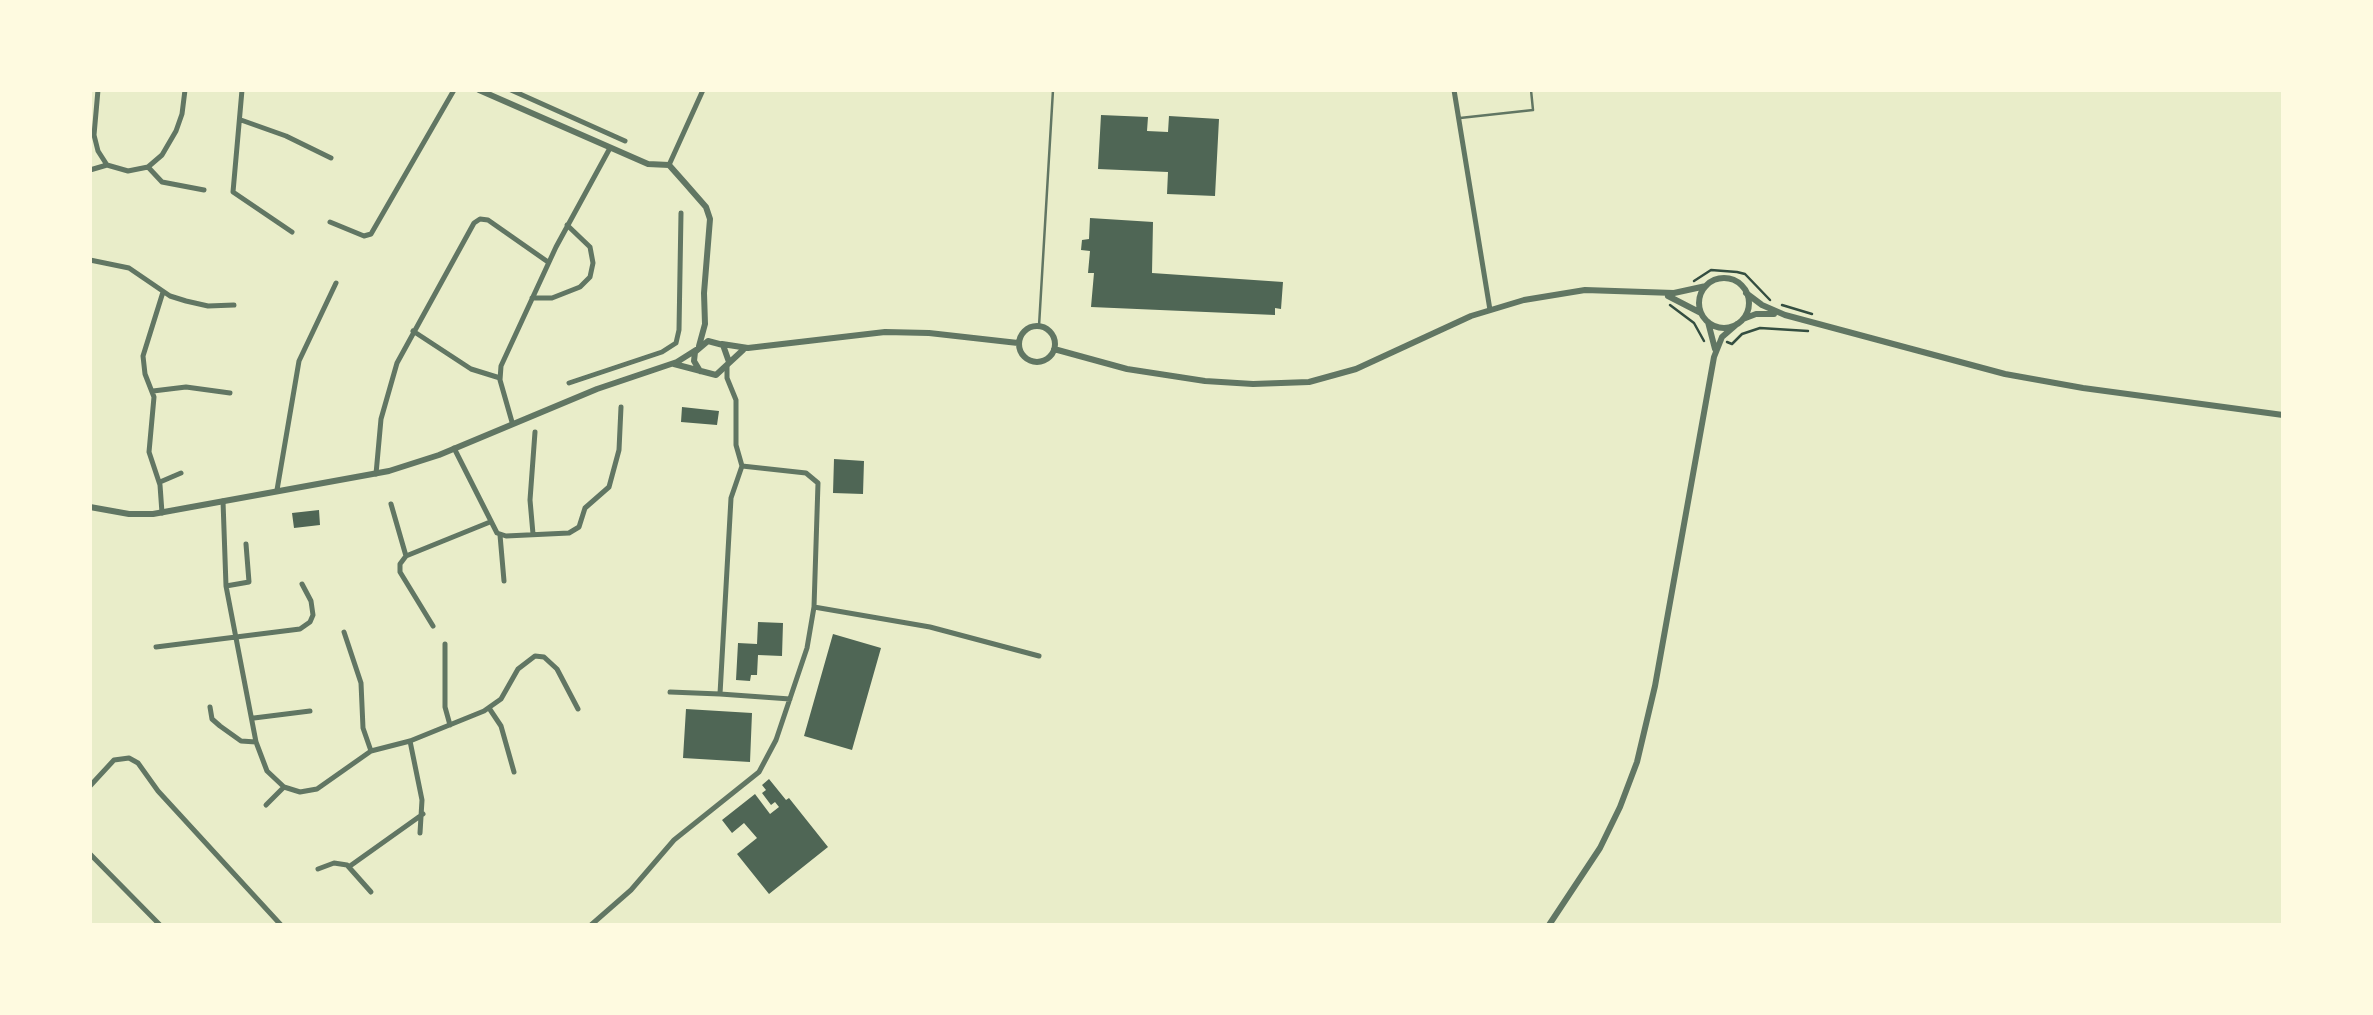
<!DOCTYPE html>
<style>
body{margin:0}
#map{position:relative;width:2373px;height:1015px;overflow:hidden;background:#e9edc9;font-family:"IBM Plex Serif",serif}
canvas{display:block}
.frame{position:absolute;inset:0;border:92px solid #fefae0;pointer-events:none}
</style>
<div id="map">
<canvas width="2373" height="1015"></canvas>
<div class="frame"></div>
</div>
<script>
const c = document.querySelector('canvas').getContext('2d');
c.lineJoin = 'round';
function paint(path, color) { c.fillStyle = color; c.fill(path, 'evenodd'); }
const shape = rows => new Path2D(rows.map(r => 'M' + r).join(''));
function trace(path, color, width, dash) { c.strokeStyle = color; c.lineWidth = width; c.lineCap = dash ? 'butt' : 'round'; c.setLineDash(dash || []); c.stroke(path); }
paint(shape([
 [1101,115,1148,117,1147,131,1168,132,1169,116,1219,119,1215,196,1167,194,1168,172,1098,169],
 [1090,218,1153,222,1152,273,1283,282,1281,309,1275,308,1275,315,1091,307,1094,273,1088,273,1090,251,1081,250,1082,240,1089,239],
 [682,407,719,411,717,425,681,422],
 [834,459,864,461,863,494,833,493],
 [319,510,320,525,294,528,292,513],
 [758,622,783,623,782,656,758,655,757,675,751,675,750,681,736,680,738,643,757,644],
 [833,634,881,648,852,750,804,736],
 [686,709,752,713,750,762,683,758],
 [769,779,786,800,789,798,828,847,769,894,737,854,757,838,744,823,732,833,722,820,755,794,770,814,779,807,775,802,771,805,762,793,766,790,762,785]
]), '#4f6655');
trace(shape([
 [1694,281,1711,270,1737,272,1745,274,1770,300],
 [1670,305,1694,323,1704,341],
 [1782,305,1812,314],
 [1727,342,1732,344,1742,334,1760,328,1808,331]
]), '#344e41', 2.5);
trace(shape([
 [1460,118,1533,110,1531,90],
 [1039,326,1053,90]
]), '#617663', 2.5);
trace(shape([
 [98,90,94,135,98,151,107,165],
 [242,90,233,192,292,232],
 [511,90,625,141],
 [1454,90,1490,310],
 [241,120,286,136,331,158],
 [669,165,703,90],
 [148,167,162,155,176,131,182,114,185,90],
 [90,170,107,165,128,171,148,167,162,182,204,190],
 [330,222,364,236,371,234,454,90],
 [90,260,129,268,170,296,186,301,208,306,234,305],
 [532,298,552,298,580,287,590,277,593,263,590,247,567,225],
 [413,331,471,369,500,378],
 [569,383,662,352,676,343,679,330,681,213],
 [153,391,186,387,230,393],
 [512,422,500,380,501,366,556,247,610,148],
 [454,448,497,533,506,536,569,533,579,527,585,508,609,487,619,450,621,407],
 [742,466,731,498,720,694,790,699],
 [376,474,381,419,397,363,474,223,480,219,488,220,548,262],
 [160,482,181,473],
 [277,490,299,361,336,283],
 [223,501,226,586,256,742,267,771,284,787,300,792,317,789,371,751,410,741,484,711,501,699,518,669,535,656,544,657,557,669,578,709],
 [391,504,406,556,400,564,400,572,433,626],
 [162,513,160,485,149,452,154,397,145,374,143,356,163,292],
 [533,534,530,500,535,432],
 [500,535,504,581],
 [406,556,490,522],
 [226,586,249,582,246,544],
 [814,607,930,627,1039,656],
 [344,632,361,683,363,728,371,751],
 [445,644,445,707,450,725],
 [156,647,300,629,310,622,313,615,311,601,302,584],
 [670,692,720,694],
 [210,707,212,719,220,726,241,741,256,742],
 [489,708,501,726,514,772],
 [254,718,310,711],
 [410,741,422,800,420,833],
 [90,786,114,760,129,758,138,763,158,791,281,925],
 [266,805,284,787],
 [90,854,160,925],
 [350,866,423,814],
 [318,869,334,863,347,865,371,892],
 [591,925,631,890,674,840,759,772,776,740,807,648,814,607,818,483,806,473,742,466,736,445,736,400,727,378,727,367]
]), '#617663', 5);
trace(shape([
 [479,90,648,164,669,165,685,183,706,207,710,219,704,293,705,324,699,346],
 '1699 303a25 25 0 1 1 50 0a25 25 0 1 1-50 0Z',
 [1746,293,1762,305,1785,315,2005,374,2083,388,2283,415],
 [1668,296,1701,313],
 [1743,319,1756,314,1774,314],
 [1708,322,1715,349],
 '1019 344a18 18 0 1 1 36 0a18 18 0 1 1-36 0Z',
 [722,344,748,348,885,332,929,333,1018,343],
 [1054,349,1127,369,1205,381,1253,384,1309,382,1356,369,1471,316,1524,300,1585,290,1674,293,1706,286],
 [674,364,716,375,743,350],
 [700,371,694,361,695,352,708,341,723,345,729,362],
 [90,507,129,514,153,514,389,471,439,455,597,389,677,362,696,350],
 [1549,925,1600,848,1620,807,1637,762,1655,686,1714,357,1722,337,1737,324]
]), '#617663', 6);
</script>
